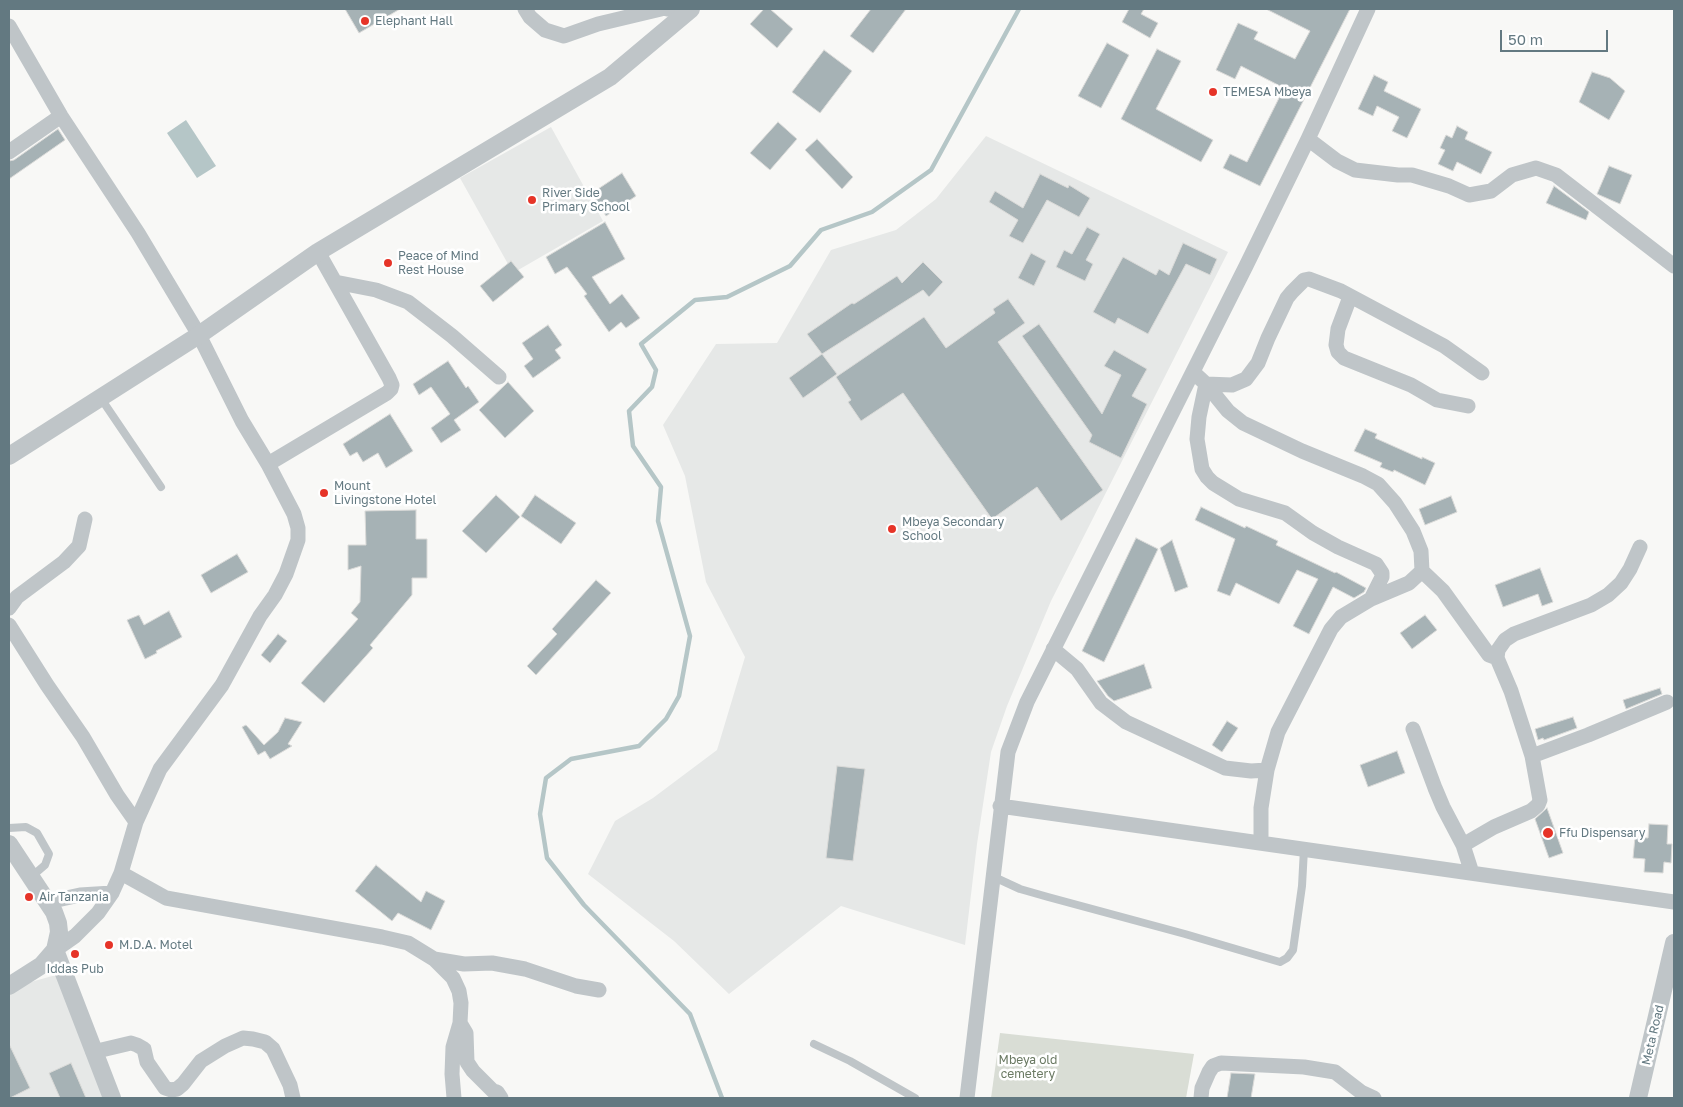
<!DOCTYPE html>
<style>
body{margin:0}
#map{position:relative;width:1683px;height:1107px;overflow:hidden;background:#f8f8f6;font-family:"Golos Text",sans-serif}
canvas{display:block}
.frame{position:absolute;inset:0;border:10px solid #637981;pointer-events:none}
.scale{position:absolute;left:1500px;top:30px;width:108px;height:22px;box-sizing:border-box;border:2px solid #637981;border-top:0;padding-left:6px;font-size:15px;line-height:18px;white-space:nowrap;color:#637981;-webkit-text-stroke:4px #fff;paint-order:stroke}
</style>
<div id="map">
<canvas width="1683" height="1107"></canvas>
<div class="frame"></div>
<div class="scale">50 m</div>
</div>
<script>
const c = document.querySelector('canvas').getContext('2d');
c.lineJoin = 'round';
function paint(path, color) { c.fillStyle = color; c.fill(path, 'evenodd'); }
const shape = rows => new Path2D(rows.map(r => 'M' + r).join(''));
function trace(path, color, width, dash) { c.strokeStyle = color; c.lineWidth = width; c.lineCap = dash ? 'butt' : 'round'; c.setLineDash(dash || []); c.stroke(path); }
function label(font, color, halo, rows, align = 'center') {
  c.font = font + ' "Golos Text",sans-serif'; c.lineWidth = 5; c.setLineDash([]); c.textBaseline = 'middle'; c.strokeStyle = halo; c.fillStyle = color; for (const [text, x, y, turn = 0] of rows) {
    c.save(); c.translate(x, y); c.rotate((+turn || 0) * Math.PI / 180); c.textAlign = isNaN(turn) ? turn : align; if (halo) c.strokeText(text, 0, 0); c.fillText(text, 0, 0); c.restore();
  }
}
paint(shape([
 [551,127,603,221,513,273,460,178],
 [986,136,1228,252,1051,601,1007,706,991,752,977,844,965,945,841,906,729,994,674,941,588,874,615,821,653,798,717,750,745,657,706,582,685,476,663,425,716,344,777,343,831,250,896,230,936,199],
 [56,975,112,1098,9,1098,9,988]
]), '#e6e8e7');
paint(shape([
 [1000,1033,1194,1054,1186,1098,991,1098]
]), '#d9ddd5');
paint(shape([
 [186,120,216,166,197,178,167,133]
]), '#b5c6c7');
trace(shape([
 [722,1098,690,1014,584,905,547,858,540,814,546,778,571,759,639,746,666,719,679,696,690,636,658,521,661,487,633,446,629,411,652,387,656,370,641,344,695,300,727,297,790,266,821,230,872,212,931,170,1019,9]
]), '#b5c6c7', 4.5);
const building = shape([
 [345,9,400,9,359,33,345,9],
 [764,9,770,9,793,29,777,48,750,24,764,9],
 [871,9,906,9,873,53,850,36,871,9],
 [1129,9,1144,9,1141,14,1158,23,1150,38,1122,22,1129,9],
 [1266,9,1350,9,1260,186,1223,168,1230,154,1247,162,1284,88,1241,66,1235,79,1216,70,1238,23,1258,32,1254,39,1295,59,1310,31,1266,9],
 [1107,43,1129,55,1101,108,1078,96,1107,43],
 [1157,49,1181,61,1156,109,1213,140,1201,162,1121,119,1157,49],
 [824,50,852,71,820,113,792,92,824,50],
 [1592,72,1610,78,1625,91,1609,120,1579,102,1592,72],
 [1374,75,1388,82,1384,91,1421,109,1407,138,1392,131,1399,117,1377,106,1373,116,1358,109,1374,75],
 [778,122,797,139,770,170,750,153,778,122],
 [1457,126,1468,132,1465,139,1492,152,1481,174,1457,162,1453,171,1438,164,1445,150,1440,148,1446,135,1452,138,1457,126],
 [58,129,65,140,9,179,9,161,14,160,58,129],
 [817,139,853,177,842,189,805,150,817,139],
 [1609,166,1632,175,1620,204,1597,194,1609,166],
 [622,173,636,196,606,216,592,193,622,173],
 [1040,174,1068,188,1069,185,1090,198,1079,217,1047,200,1023,243,1009,236,1018,220,989,202,995,191,1023,208,1040,174],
 [1554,186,1589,212,1586,220,1546,203,1554,186],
 [605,222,625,259,592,277,610,304,622,294,640,318,626,328,621,322,609,332,584,296,587,294,567,267,555,274,546,257,605,222],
 [1087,227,1100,234,1086,260,1093,264,1085,281,1056,267,1064,250,1072,254,1087,227],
 [1183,243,1217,259,1210,275,1186,264,1148,334,1118,318,1115,324,1093,312,1123,257,1156,275,1159,269,1169,275,1183,243],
 [1031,253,1046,261,1034,286,1018,278,1031,253],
 [511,261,524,277,493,302,480,286,511,261],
 [923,262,943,282,929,297,923,290,822,354,807,334,852,303,854,304,897,276,902,283,923,262],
 [1008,299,1025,323,998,342,1103,490,1061,521,1037,487,992,519,903,393,861,421,848,402,851,400,836,377,924,317,946,348,995,313,993,309,1008,299],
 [1039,324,1102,414,1121,375,1104,366,1114,350,1147,369,1132,396,1147,404,1121,458,1089,442,1092,435,1022,336,1039,324],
 [548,325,562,345,555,350,561,358,533,378,524,366,533,359,522,343,548,325],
 [822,354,837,374,803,398,789,378,822,354],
 [448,361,466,388,468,386,479,402,454,420,461,430,441,443,431,428,450,414,431,387,419,395,413,384,448,361],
 [508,382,534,411,505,438,479,410,508,382],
 [390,414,413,451,386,468,378,453,363,462,357,452,350,456,343,444,390,414],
 [1365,429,1377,434,1375,438,1422,459,1422,457,1435,463,1425,485,1394,470,1393,472,1380,467,1382,463,1354,451,1365,429],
 [496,495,520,517,486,553,462,531,496,495],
 [535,495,576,523,561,544,521,516,535,495],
 [1451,496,1457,512,1425,525,1419,509,1451,496],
 [1201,507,1245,528,1246,526,1278,541,1276,545,1335,573,1336,572,1366,588,1364,592,1354,598,1333,587,1309,634,1293,626,1318,579,1297,570,1279,604,1236,583,1230,596,1217,591,1235,539,1195,520,1201,507],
 [416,510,416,539,427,539,427,578,412,578,412,595,370,645,373,648,324,703,301,683,358,619,351,613,360,602,361,566,348,570,348,545,366,545,365,511,416,510],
 [1136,538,1158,549,1104,662,1082,651,1136,538],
 [1172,540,1188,587,1175,592,1160,548,1172,540],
 [237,554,248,572,211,593,201,575,237,554],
 [1540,568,1553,602,1542,606,1538,594,1503,607,1495,585,1540,568],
 [596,580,611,593,536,675,527,666,557,634,552,629,596,580],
 [169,611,182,637,156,651,157,653,145,659,127,620,139,615,144,625,169,611],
 [1425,615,1437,630,1412,649,1400,633,1425,615],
 [278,634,287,641,270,663,261,655,278,634],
 [1144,664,1152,688,1114,701,1108,696,1097,681,1144,664],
 [1660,688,1662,694,1626,709,1623,700,1660,688],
 [1573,717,1577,728,1544,740,1543,738,1538,740,1535,729,1573,717],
 [285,718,302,722,288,744,292,746,270,759,265,751,258,755,242,727,246,725,264,745,278,732,285,718],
 [1227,721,1238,728,1222,752,1212,745,1227,721],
 [1397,751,1405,773,1368,787,1360,765,1397,751],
 [837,766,865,769,853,861,826,858,837,766],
 [1547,808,1563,853,1549,858,1535,819,1547,808],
 [1649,824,1668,825,1667,844,1672,844,1671,863,1664,862,1663,873,1644,872,1645,859,1633,858,1635,837,1648,838,1649,824],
 [376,865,421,902,426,891,445,901,431,930,398,913,392,921,355,891,376,865],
 [9,1044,30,1088,10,1098,9,1098,9,1044],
 [71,1063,86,1098,60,1098,49,1073,71,1063],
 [1231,1073,1255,1074,1251,1098,1227,1098,1231,1073]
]);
paint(building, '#a6b2b5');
trace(building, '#dadad8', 1);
trace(shape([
 [100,397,161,487],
 [9,828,26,827,37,833,49,854,45,865,31,877],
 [994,877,1020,889,1048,897,1185,934,1280,962,1287,958,1293,950,1302,886,1304,849],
 [814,1044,850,1061,915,1098]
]), '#bfc5c8', 8);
trace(shape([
 [525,9,530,17,545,30,564,36,598,24,661,9],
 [667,9,689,10],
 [9,26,61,116,138,233,199,335,242,421,268,464,294,514,298,528,298,540,286,574,275,595,260,616,222,685,160,769,136,822,121,873,112,893,98,913,75,936,55,950],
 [1308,139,1337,161,1355,170,1398,175,1412,175,1449,186,1469,195,1491,191,1512,175,1536,168,1556,175,1674,266],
 [9,152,61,116],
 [335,282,376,290,408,302,452,336,499,377],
 [1350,297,1338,329,1336,345,1338,352,1344,358,1411,385,1437,400,1468,406],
 [1193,372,1206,384,1199,417,1197,439,1202,469,1207,477,1213,483,1239,499,1285,513,1313,533,1338,547,1376,564,1382,573,1382,577,1371,599,1341,617,1331,629,1278,732,1267,770,1261,808,1261,843],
 [1206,384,1228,411,1243,423,1302,451,1363,476,1378,484,1395,503,1413,531,1421,551,1422,571,1409,583,1371,599],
 [1206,384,1232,385,1246,379,1258,363,1268,338,1287,298,1292,292,1304,280,1309,279,1341,291,1444,346,1482,373],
 [268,464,387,393,391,389,392,385,389,378,318,252],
 [1422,571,1443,591,1489,655,1497,658],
 [9,608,17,597,64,562,79,546,85,519],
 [9,625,47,685,83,737,117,795,136,822],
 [1053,649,1077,669,1101,703,1126,722,1225,768,1251,771,1267,770],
 [1413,729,1435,788,1443,807,1463,845,1472,873],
 [1532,756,1588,735,1667,702],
 [1000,806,1674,902],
 [1463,845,1494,827,1531,811,1538,805,1540,800,1532,756,1511,691,1497,658,1498,650,1505,640,1514,634,1591,605,1608,595,1621,583,1630,569,1640,547],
 [121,873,166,898,382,937,408,943,434,959,453,978,459,991,461,1003,460,1023,453,1047,452,1074,454,1098],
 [48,902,80,895,112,893],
 [434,959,464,964,492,963,525,969,576,986,599,990],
 [460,1023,466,1033,467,1062,473,1071,493,1091,497,1092,501,1098],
 [93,1052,131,1043,137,1045,144,1049,147,1062,165,1088,171,1090,177,1089,183,1084,201,1061,225,1046,243,1038,253,1039,265,1042,273,1049,290,1085,293,1098],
 [967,1098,1008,752,1027,702,1246,266,1308,139,1368,9],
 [1201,1098,1202,1088,1209,1072,1213,1066,1221,1063,1304,1067,1335,1072,1361,1092,1374,1098]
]), '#bfc5c8', 15);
trace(shape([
 [9,456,199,335,318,252,610,77,691,9],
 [9,844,54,912,58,923,59,932,55,950,42,965,9,986],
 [55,950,112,1098],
 [1638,1098,1674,943]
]), '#bfc5c8', 18);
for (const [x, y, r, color] of [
 [365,21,5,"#e63428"],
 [1213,92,5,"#e63428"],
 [532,200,5,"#e63428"],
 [388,263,5,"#e63428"],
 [324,493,5,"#e63428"],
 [892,529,5,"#e63428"],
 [1548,833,6,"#e63428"],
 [29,897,5,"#e63428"],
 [109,945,5,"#e63428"],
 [75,954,5,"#e63428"]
]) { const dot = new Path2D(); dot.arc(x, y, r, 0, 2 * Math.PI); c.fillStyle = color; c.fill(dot); trace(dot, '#fff', 2); }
label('12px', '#637981', '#fff', [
 ["Elephant Hall",375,21],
 ["TEMESA Mbeya",1223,92],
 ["River Side",542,193],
 ["Primary School",542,207],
 ["Peace of Mind",398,256],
 ["Rest House",398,270],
 ["Mount",334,486],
 ["Livingstone Hotel",334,500],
 ["Mbeya Secondary",902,522],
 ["School",902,536],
 ["Ffu Dispensary",1559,833],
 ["Air Tanzania",39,897],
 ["M.D.A. Motel",119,945],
 ["Iddas Pub",75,969,"center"]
], 'left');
label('12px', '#637981', '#fff', [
 ["Meta Road",1653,1035,-77]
]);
label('12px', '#6a7962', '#fff', [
 ["Mbeya old",1028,1060],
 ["cemetery",1028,1074]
]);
</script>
